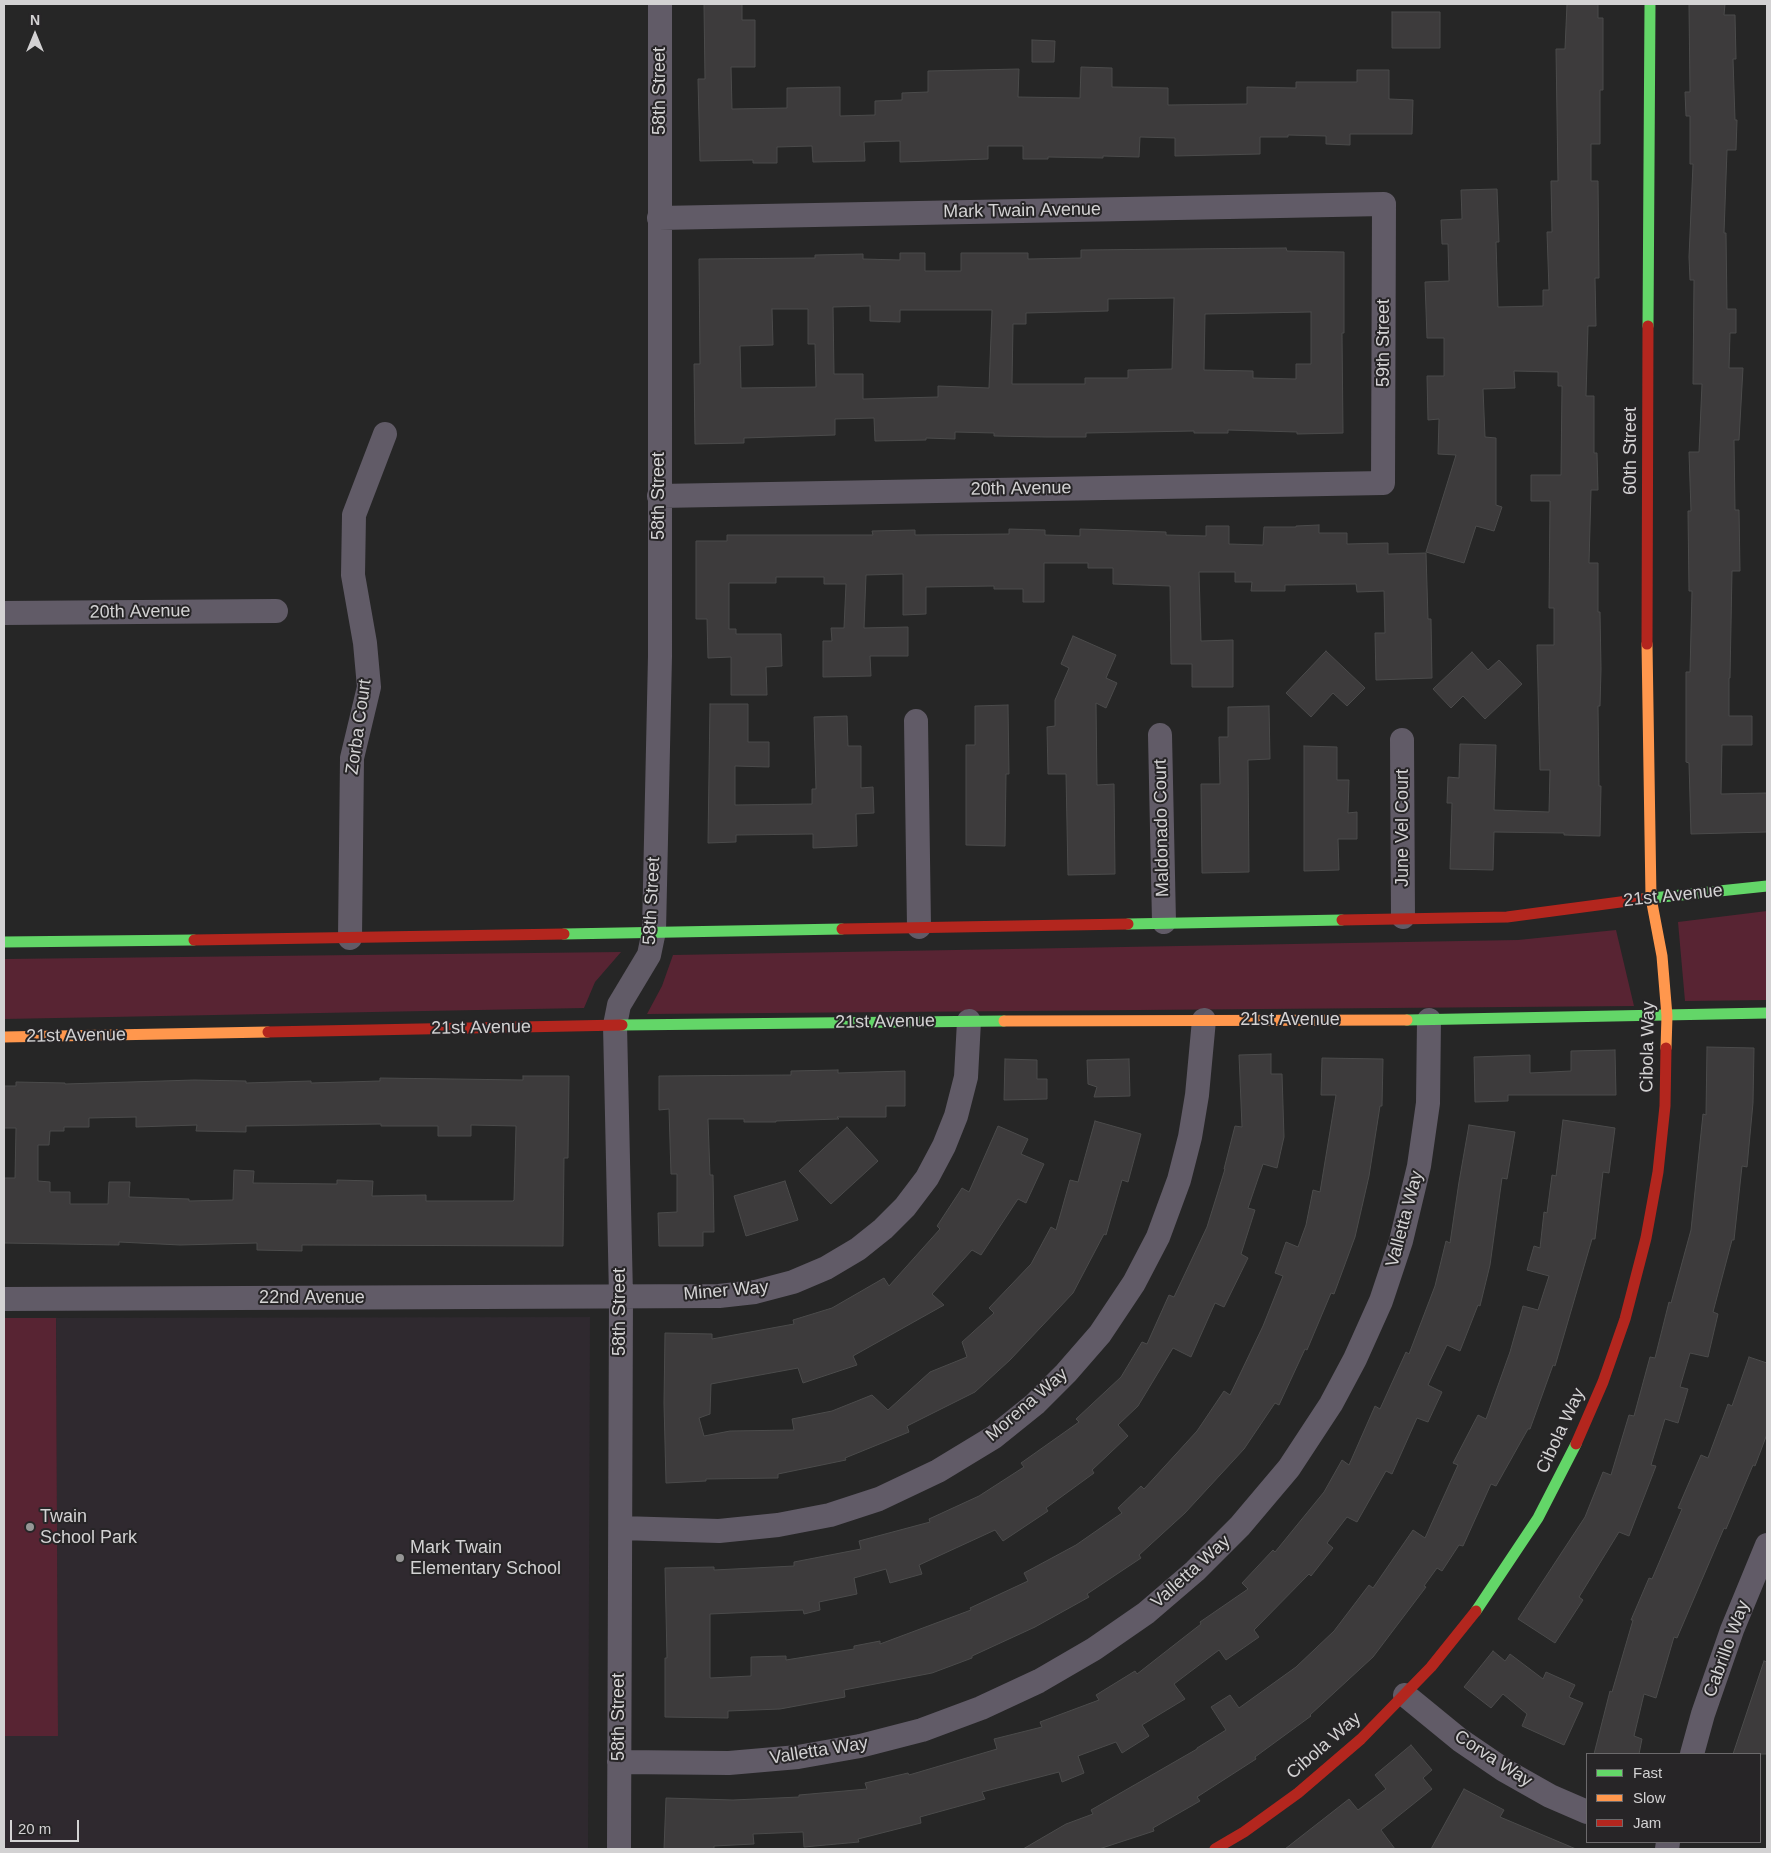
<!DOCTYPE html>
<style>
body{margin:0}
#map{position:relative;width:1771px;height:1853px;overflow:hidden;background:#262626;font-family:Helvetica,sans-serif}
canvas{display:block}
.frame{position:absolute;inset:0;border:5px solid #d3d2d3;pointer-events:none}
.legend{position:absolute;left:1586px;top:1753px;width:175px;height:90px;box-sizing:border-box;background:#272527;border:1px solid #6c6a6c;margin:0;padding:6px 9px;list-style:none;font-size:15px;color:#d3d2d3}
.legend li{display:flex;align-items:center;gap:10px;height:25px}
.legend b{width:25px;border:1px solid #6c6a6c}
.north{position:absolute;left:10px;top:10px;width:50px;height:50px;-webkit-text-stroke:4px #272527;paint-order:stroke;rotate:0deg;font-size:14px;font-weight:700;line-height:20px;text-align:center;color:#d3d2d3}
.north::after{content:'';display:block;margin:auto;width:18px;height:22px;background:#d3d2d3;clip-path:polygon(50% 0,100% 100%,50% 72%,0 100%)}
.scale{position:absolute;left:10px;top:1820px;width:69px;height:22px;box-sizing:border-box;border:2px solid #d3d2d3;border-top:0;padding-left:6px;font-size:15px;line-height:18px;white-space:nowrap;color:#d3d2d3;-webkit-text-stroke:4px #272527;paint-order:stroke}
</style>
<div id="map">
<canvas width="1771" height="1853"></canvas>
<div class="frame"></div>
<ul class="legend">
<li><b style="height:6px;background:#63d668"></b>Fast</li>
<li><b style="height:6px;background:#ff974d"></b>Slow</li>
<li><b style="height:6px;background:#b3261e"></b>Jam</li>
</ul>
<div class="north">N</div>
<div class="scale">20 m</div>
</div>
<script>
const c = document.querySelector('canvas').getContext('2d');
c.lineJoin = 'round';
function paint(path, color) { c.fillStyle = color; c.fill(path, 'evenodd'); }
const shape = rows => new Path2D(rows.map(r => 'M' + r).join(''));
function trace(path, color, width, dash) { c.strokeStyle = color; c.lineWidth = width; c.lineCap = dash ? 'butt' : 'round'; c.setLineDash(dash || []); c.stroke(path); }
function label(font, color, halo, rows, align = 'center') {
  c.font = font + ' Helvetica,sans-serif'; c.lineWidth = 4; c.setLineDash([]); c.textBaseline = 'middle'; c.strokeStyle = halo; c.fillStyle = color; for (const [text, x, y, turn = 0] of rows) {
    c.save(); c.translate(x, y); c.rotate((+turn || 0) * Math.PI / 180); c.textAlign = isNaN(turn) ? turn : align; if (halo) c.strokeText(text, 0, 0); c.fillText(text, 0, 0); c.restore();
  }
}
paint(shape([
 [590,1317,588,1849,4,1849,4,1736,58,1736,56,1318]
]), '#2f292f');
paint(shape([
 [1767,911,1767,1000,1685,1001,1678,922],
 [1616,930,1634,1006,647,1014,662,986,673,955,1518,940],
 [621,952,595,982,584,1008,4,1019,4,959],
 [4,1318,56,1318,58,1736,4,1736]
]), '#582433');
const building = shape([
 [704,4,742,4,742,20,755,20,755,67,731,67,732,109,787,108,787,88,840,87,840,116,875,115,875,101,902,100,902,93,928,92,928,71,1019,69,1018,97,1080,98,1081,67,1112,68,1112,87,1168,88,1168,105,1247,104,1247,87,1296,88,1296,82,1357,82,1357,70,1389,70,1389,99,1413,100,1412,134,1350,134,1350,145,1326,144,1326,136,1288,135,1288,137,1260,137,1260,154,1175,156,1175,138,1140,137,1139,157,1103,156,1103,158,1048,157,1048,159,1023,159,1023,146,988,146,988,159,900,162,900,141,864,142,865,161,813,162,812,146,777,147,777,163,753,163,753,160,700,161,698,79,705,79,704,4],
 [1567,4,1598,4,1598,18,1603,18,1603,90,1600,90,1600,144,1591,144,1591,181,1598,181,1599,278,1595,278,1596,326,1588,326,1586,396,1594,396,1594,453,1597,453,1598,490,1591,490,1589,563,1598,563,1598,612,1600,612,1601,669,1600,706,1598,706,1599,786,1601,786,1600,836,1564,835,1564,833,1494,832,1493,870,1450,869,1452,803,1447,803,1448,777,1459,778,1460,744,1496,745,1494,810,1549,812,1550,770,1540,770,1537,645,1554,645,1554,608,1549,608,1550,501,1531,501,1531,475,1561,475,1562,386,1558,386,1558,372,1514,371,1515,388,1483,389,1485,437,1496,438,1496,505,1502,507,1494,531,1476,526,1464,563,1426,552,1456,455,1438,454,1439,419,1428,420,1427,376,1444,376,1444,338,1427,338,1425,282,1449,281,1448,244,1442,244,1441,220,1462,219,1461,190,1497,189,1499,242,1496,242,1498,307,1543,306,1543,290,1549,290,1547,232,1552,232,1551,181,1558,181,1556,49,1565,49,1567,4],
 [1689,4,1725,4,1724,15,1735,15,1736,59,1733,59,1735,120,1737,120,1736,150,1727,150,1724,233,1726,233,1727,309,1736,309,1736,333,1730,333,1729,368,1743,368,1739,440,1734,440,1735,510,1739,510,1740,571,1732,571,1730,678,1729,678,1729,716,1752,716,1752,745,1722,745,1721,794,1767,793,1767,832,1691,834,1689,763,1686,762,1686,672,1690,672,1692,591,1689,591,1688,511,1691,511,1689,452,1699,452,1702,384,1693,384,1694,280,1690,280,1689,257,1693,164,1690,164,1690,116,1686,116,1685,92,1690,92,1689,4],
 [1392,12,1440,12,1440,48,1392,48,1392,12],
 [1032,40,1055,41,1054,62,1032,62,1032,40],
 [1286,248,1287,251,1344,252,1344,333,1342,333,1343,433,1297,434,1297,432,1228,430,1228,433,1194,433,1194,431,1086,433,1086,437,1046,437,994,436,994,433,955,432,955,439,926,438,926,440,875,441,874,418,835,419,835,435,744,438,744,443,695,444,694,364,700,364,699,259,815,258,815,255,863,254,863,259,900,260,900,253,925,253,925,271,961,271,961,253,1028,253,1028,259,1081,258,1081,250,1286,248],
 [1174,298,1172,369,1128,370,1128,378,1085,378,1085,384,1012,384,1013,324,1026,324,1026,313,1108,311,1108,299,1174,298],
 [870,306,870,321,900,322,900,310,992,310,989,388,938,386,938,397,863,399,863,374,834,374,833,307,870,306],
 [772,309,808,309,808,344,815,344,816,387,741,388,740,346,773,345,772,309],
 [1311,312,1311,364,1296,364,1296,379,1253,378,1253,371,1204,370,1205,314,1311,312],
 [1319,525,1319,533,1347,533,1347,544,1388,543,1388,554,1426,553,1428,619,1431,619,1432,678,1376,680,1375,633,1385,633,1384,591,1357,592,1356,584,1285,585,1285,591,1251,591,1252,582,1235,582,1235,572,1199,572,1201,641,1233,640,1233,687,1192,687,1192,664,1171,664,1170,586,1113,584,1113,568,1088,568,1088,563,1044,563,1044,602,1023,602,1023,589,994,589,994,586,926,587,926,614,903,615,903,574,866,575,864,628,908,627,908,656,870,656,871,676,823,677,823,641,832,641,831,628,844,628,846,584,824,584,824,577,776,577,776,583,729,583,729,629,736,629,736,634,781,634,782,666,766,667,767,695,731,695,731,657,708,658,707,619,696,619,696,541,727,541,727,535,873,535,872,531,915,530,915,535,1009,534,1009,529,1045,530,1045,535,1080,536,1080,529,1166,532,1166,535,1206,536,1206,526,1229,526,1229,544,1263,545,1264,527,1296,527,1296,526,1319,525],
 [1073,636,1116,655,1106,678,1117,683,1106,708,1096,703,1097,785,1114,784,1115,874,1068,875,1066,774,1048,774,1047,727,1055,726,1055,700,1069,668,1061,664,1073,636],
 [1326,651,1365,688,1347,706,1333,693,1311,717,1286,693,1326,651],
 [1472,652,1488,670,1499,660,1522,684,1485,719,1463,696,1451,708,1433,689,1472,652],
 [710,704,748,704,748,742,769,742,769,767,735,766,735,805,812,804,812,789,816,789,814,717,847,716,848,746,861,746,861,788,873,787,874,813,856,814,857,846,813,848,813,834,736,835,736,842,708,843,710,704],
 [1008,705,1009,774,1006,774,1005,846,966,845,966,745,975,745,975,706,1008,705],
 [1269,706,1270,759,1248,760,1249,872,1202,873,1201,784,1220,784,1219,737,1228,737,1228,707,1269,706],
 [1304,746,1337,747,1337,780,1349,780,1348,813,1357,812,1357,839,1338,839,1339,870,1304,871,1304,746],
 [1707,1047,1754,1048,1753,1103,1747,1167,1742,1166,1734,1240,1732,1240,1713,1312,1718,1314,1708,1357,1690,1353,1680,1387,1688,1389,1678,1423,1665,1419,1651,1465,1656,1466,1629,1536,1619,1532,1579,1597,1583,1600,1555,1643,1518,1619,1585,1517,1603,1472,1611,1475,1629,1415,1634,1416,1650,1357,1655,1358,1669,1302,1671,1303,1691,1230,1703,1114,1706,1115,1707,1047],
 [1615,1050,1616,1095,1508,1095,1508,1101,1475,1102,1474,1057,1530,1055,1530,1073,1571,1071,1571,1051,1615,1050],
 [1271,1054,1271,1074,1282,1074,1284,1137,1277,1168,1263,1164,1248,1208,1255,1210,1241,1254,1248,1258,1224,1307,1215,1303,1191,1357,1173,1348,1138,1406,1118,1425,1128,1436,1092,1470,1094,1473,1046,1508,1048,1511,1003,1541,995,1530,919,1565,922,1574,890,1583,886,1569,854,1578,857,1594,819,1602,820,1610,804,1614,803,1610,710,1614,710,1678,751,1676,751,1657,786,1656,786,1660,854,1649,854,1646,880,1641,880,1644,971,1610,970,1608,1028,1581,1024,1573,1076,1545,1122,1513,1118,1508,1141,1486,1144,1489,1197,1431,1224,1391,1230,1395,1263,1326,1283,1276,1275,1273,1286,1242,1298,1247,1306,1225,1313,1190,1320,1192,1336,1095,1321,1095,1322,1058,1383,1059,1382,1106,1380,1106,1369,1176,1355,1237,1334,1294,1331,1293,1307,1350,1305,1349,1279,1405,1275,1403,1244,1449,1185,1513,1139,1555,1141,1558,1087,1594,1089,1597,1035,1627,972,1656,972,1658,932,1673,844,1690,845,1697,780,1709,728,1711,728,1718,665,1717,665,1658,667,1658,665,1568,714,1567,714,1570,794,1566,794,1562,861,1549,859,1541,930,1522,929,1519,979,1496,1024,1467,1021,1463,1079,1422,1076,1419,1121,1377,1142,1342,1147,1344,1169,1295,1174,1297,1207,1227,1225,1169,1224,1169,1235,1126,1242,1127,1239,1055,1271,1054],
 [1005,1059,1037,1060,1037,1079,1047,1079,1047,1099,1004,1100,1005,1059],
 [1129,1059,1130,1096,1094,1097,1097,1087,1088,1084,1087,1060,1129,1059],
 [838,1070,838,1073,905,1071,905,1106,886,1106,886,1117,837,1117,839,1119,776,1121,776,1122,744,1122,744,1119,708,1119,710,1175,713,1175,714,1232,703,1232,703,1246,659,1246,658,1213,677,1212,677,1174,671,1174,669,1109,659,1110,659,1076,791,1075,791,1071,838,1070],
 [523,1076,569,1076,568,1158,564,1158,563,1246,302,1245,302,1251,257,1250,257,1243,180,1245,119,1242,119,1245,4,1243,4,1178,15,1178,16,1128,4,1128,4,1086,16,1086,16,1082,65,1083,65,1084,194,1080,246,1081,246,1083,311,1081,311,1083,380,1081,380,1078,523,1080,523,1076],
 [136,1117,136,1127,197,1125,196,1131,246,1132,246,1126,381,1124,381,1126,438,1126,438,1136,471,1136,471,1125,516,1126,514,1200,513,1201,426,1201,426,1195,372,1196,373,1181,337,1180,337,1184,253,1183,254,1171,234,1170,233,1200,189,1201,189,1199,129,1197,130,1182,109,1182,108,1204,70,1204,70,1192,50,1192,50,1182,38,1181,38,1145,49,1145,50,1131,64,1131,64,1127,89,1127,89,1118,136,1117],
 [1563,1120,1615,1128,1609,1173,1603,1172,1595,1239,1592,1239,1555,1366,1553,1365,1530,1429,1528,1429,1496,1486,1491,1484,1463,1546,1459,1545,1442,1571,1437,1568,1424,1586,1426,1587,1373,1657,1310,1715,1311,1716,1255,1757,1256,1759,1197,1797,1200,1801,1153,1828,1154,1831,1099,1849,1023,1849,1066,1824,1093,1814,1091,1810,1197,1749,1197,1748,1226,1730,1211,1707,1230,1695,1239,1708,1296,1667,1334,1631,1369,1585,1373,1588,1413,1530,1425,1538,1458,1465,1453,1463,1478,1415,1486,1419,1510,1352,1523,1306,1538,1310,1549,1276,1527,1270,1534,1246,1540,1248,1544,1212,1547,1213,1552,1175,1556,1176,1563,1120],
 [1095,1121,1141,1134,1128,1182,1122,1180,1106,1235,1104,1234,1073,1293,1010,1360,975,1392,907,1426,909,1432,845,1458,846,1460,778,1474,778,1478,706,1479,706,1481,666,1483,664,1403,665,1333,712,1334,712,1339,794,1324,793,1320,832,1308,884,1278,889,1286,940,1229,937,1226,962,1188,969,1192,998,1126,1028,1139,1021,1154,1044,1164,1026,1203,1018,1199,981,1255,972,1250,932,1294,944,1305,853,1356,857,1365,803,1383,798,1368,711,1384,710,1414,699,1418,704,1436,730,1431,794,1430,792,1419,832,1411,872,1395,888,1410,930,1372,967,1357,962,1342,994,1313,989,1308,1031,1264,1051,1227,1056,1230,1070,1180,1078,1182,1095,1121],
 [1469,1125,1515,1132,1507,1179,1502,1178,1490,1265,1480,1306,1478,1305,1460,1351,1447,1345,1428,1385,1442,1392,1428,1422,1417,1418,1392,1474,1386,1471,1357,1522,1347,1517,1327,1543,1333,1548,1311,1576,1309,1574,1254,1630,1259,1637,1226,1660,1219,1650,1174,1684,1185,1699,1142,1725,1149,1736,1122,1753,1116,1742,1078,1756,1084,1773,1062,1782,1059,1772,982,1792,985,1799,920,1817,921,1823,858,1839,859,1842,804,1847,803,1832,753,1834,754,1844,714,1846,714,1849,664,1849,666,1798,733,1800,799,1797,799,1795,867,1789,865,1783,908,1773,909,1775,997,1749,994,1739,1042,1727,1040,1722,1099,1700,1096,1695,1135,1671,1137,1674,1201,1624,1200,1622,1248,1589,1242,1583,1273,1550,1275,1552,1324,1492,1342,1460,1349,1465,1375,1406,1380,1409,1406,1352,1409,1354,1435,1286,1446,1241,1450,1243,1459,1182,1469,1125],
 [847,1127,878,1161,831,1204,799,1171,847,1127],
 [785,1181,798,1220,746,1236,734,1196,785,1181],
 [1749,1357,1767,1363,1767,1434,1755,1466,1753,1465,1726,1529,1724,1528,1677,1638,1674,1637,1656,1698,1644,1694,1634,1736,1642,1739,1639,1754,1594,1754,1610,1691,1612,1692,1633,1620,1631,1620,1649,1578,1652,1579,1682,1509,1678,1508,1701,1455,1708,1458,1728,1404,1732,1406,1749,1357],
 [1493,1651,1505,1661,1510,1654,1543,1679,1546,1672,1575,1685,1569,1697,1583,1703,1564,1745,1522,1726,1527,1714,1503,1694,1491,1708,1464,1687,1493,1651],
 [1764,1661,1767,1662,1767,1754,1733,1754,1764,1661],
 [1411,1745,1432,1770,1423,1778,1432,1789,1381,1830,1395,1849,1285,1849,1349,1799,1358,1810,1386,1789,1375,1775,1411,1745],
 [1464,1789,1504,1810,1500,1817,1576,1849,1431,1849,1464,1789]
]);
paint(building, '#3d3b3c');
trace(building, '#4b4b4b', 1);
trace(shape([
 [659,496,1383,483,1384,204,659,218],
 [4,613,276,611],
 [916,721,919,927],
 [1160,735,1164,922],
 [1402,740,1403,917],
 [350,938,352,758,369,687,365,643,353,575,354,515,385,434],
 [4,1299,719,1296,755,1292,793,1282,826,1268,858,1249,883,1229,905,1207,927,1178,944,1146,956,1116,966,1077,969,1021],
 [621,1528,719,1531,778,1525,830,1515,879,1499,938,1471,994,1437,1035,1404,1066,1373,1100,1334,1134,1283,1158,1237,1179,1180,1190,1137,1197,1095,1204,1020],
 [1405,1695,1460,1740,1504,1770,1550,1796,1587,1812],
 [1692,1754,1703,1714,1732,1630,1767,1545],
 [619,1762,729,1763,798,1757,860,1746,922,1730,981,1708,1039,1681,1094,1649,1146,1613,1195,1571,1240,1526,1289,1468,1331,1404,1355,1359,1381,1301,1401,1241,1419,1166,1428,1103,1429,1020],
 [619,1849,621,1296,615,1025,619,1005,649,955,654,931,660,656,660,4],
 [1667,1849,1668,1842]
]), '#615b67', 24);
trace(shape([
 [1648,326,1650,4],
 [1643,899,1767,886],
 [1128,924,1342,920],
 [564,934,842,929],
 [4,942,194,940],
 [1407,1020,1767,1013],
 [622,1025,1004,1021],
 [1476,1611,1538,1518,1576,1444]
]), '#63d668', 11);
trace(shape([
 [1647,644,1651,898,1662,956,1667,1016,1666,1048],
 [1004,1021,1407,1020],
 [4,1037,268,1032]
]), '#ff974d', 11);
trace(shape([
 [1647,644,1648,326],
 [1342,920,1507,917,1643,899],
 [842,929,1128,924],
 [194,940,564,934],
 [268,1032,622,1025],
 [1576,1444,1603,1382,1625,1319,1646,1238,1658,1172,1665,1106,1666,1048],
 [1215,1849,1244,1832,1298,1793,1361,1739,1431,1667,1476,1611]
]), '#b3261e', 11);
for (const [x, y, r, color] of [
 [30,1527,5,"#969696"],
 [400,1558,5,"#969696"]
]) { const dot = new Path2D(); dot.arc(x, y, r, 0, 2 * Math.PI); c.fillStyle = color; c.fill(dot); trace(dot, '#272527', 2); }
label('18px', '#d3d2d3', '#272527', [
 ["58th Street",660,91,-90],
 ["Mark Twain Avenue",1022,211,-1],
 ["59th Street",1384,343,-90],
 ["60th Street",1631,451,-90],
 ["20th Avenue",1021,489,-1],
 ["58th Street",659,496,-90],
 ["20th Avenue",140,612,-1],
 ["Zorba Court",359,727,-82],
 ["Maldonado Court",1162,828,-91],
 ["June Vel Court",1403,828,-90],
 ["21st Avenue",1673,896,-6],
 ["58th Street",652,901,-87],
 ["21st Avenue",1290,1020],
 ["21st Avenue",885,1022,-1],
 ["21st Avenue",481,1028,-1],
 ["21st Avenue",76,1036,-1],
 ["Cibola Way",1648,1047,-89],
 ["Valletta Way",1405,1219,-75],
 ["Miner Way",726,1291,-5],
 ["22nd Avenue",312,1298],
 ["58th Street",620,1312,-90],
 ["Morena Way",1027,1405,-41],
 ["Cibola Way",1561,1431,-65],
 ["Valletta Way",1191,1572,-42],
 ["Cabrillo Way",1727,1649,-70],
 ["58th Street",619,1717,-90],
 ["Cibola Way",1324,1746,-41],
 ["Valletta Way",819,1751,-9],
 ["Corva Way",1493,1759,33]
]);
label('18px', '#d3d2d3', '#272527', [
 ["Twain",40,1517],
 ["School Park",40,1538],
 ["Mark Twain",410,1548],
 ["Elementary School",410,1569]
], 'left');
</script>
